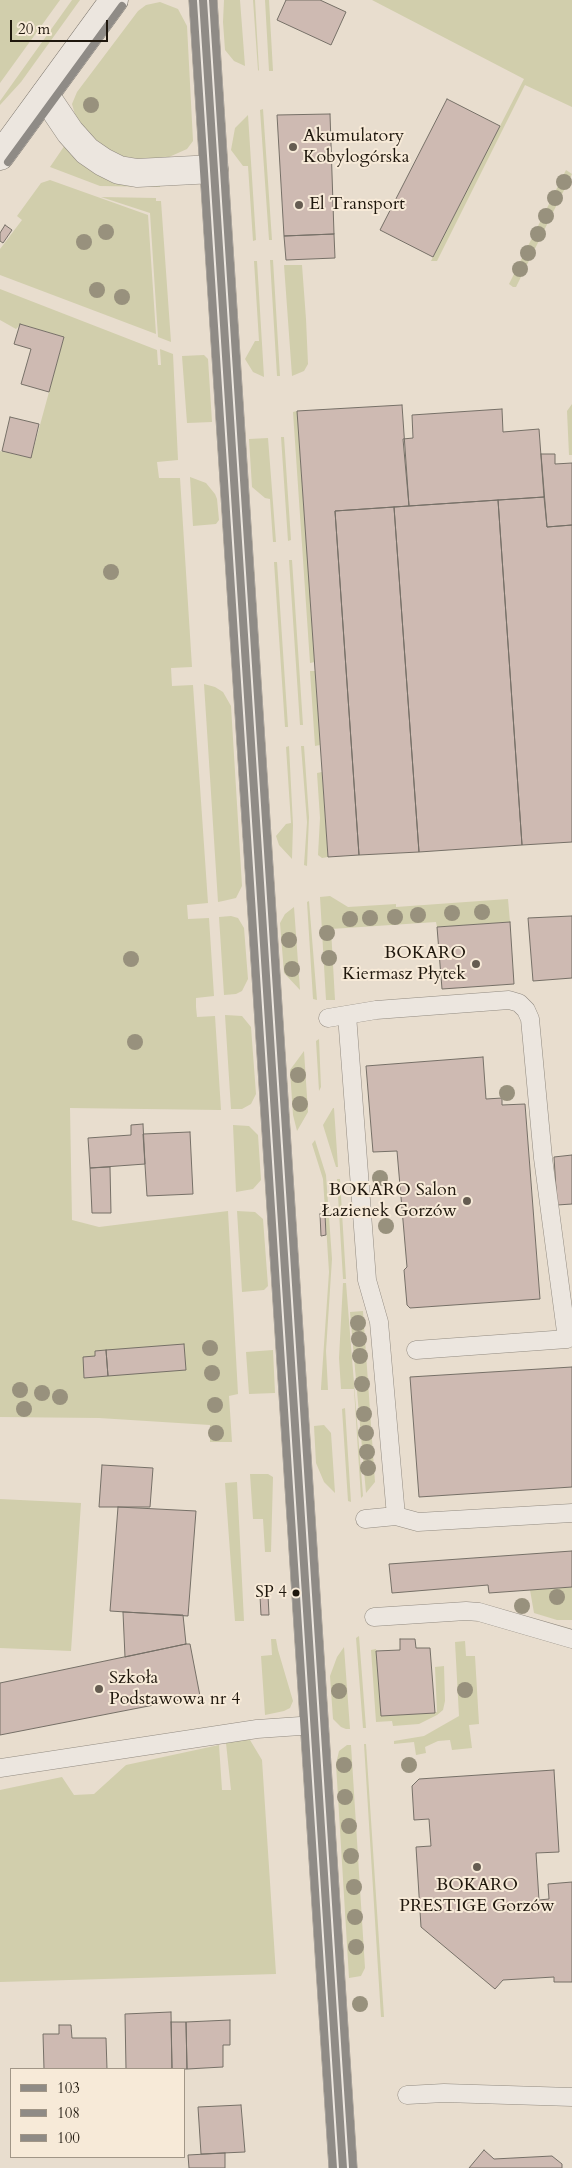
<!DOCTYPE html>
<meta charset="utf-8">
<style>
body{margin:0}
#map{position:relative;width:572px;height:2168px;overflow:hidden;background:#e8ddce;font-family:Cardo,serif}
canvas{display:block}
.legend{position:absolute;left:10px;top:2068px;width:175px;height:90px;box-sizing:border-box;background:#f7ead8;border:1px solid #a19687;margin:0;padding:6px 9px;list-style:none;font-size:15px;color:#1f170d}
.legend li{display:flex;align-items:center;gap:10px;height:25px}
.legend b{width:25px;border:1px solid #a19687}
.scale{position:absolute;left:10px;top:20px;width:98px;height:22px;box-sizing:border-box;border:2px solid #1f170d;border-top:0;padding-left:6px;font-size:15px;line-height:18px;white-space:nowrap;color:#1f170d;-webkit-text-stroke:4px #f7ead8;paint-order:stroke}
</style>
<div id="map">
<canvas width="572" height="2168"></canvas>
<ul class="legend">
<li><b style="height:6px;background:#8f8b86"></b>103</li>
<li><b style="height:6px;background:#8f8b86"></b>108</li>
<li><b style="height:6px;background:#8f8b86"></b>100</li>
</ul>
<div class="scale">20 m</div>
</div>
<script>
const c = document.querySelector('canvas').getContext('2d');
c.lineJoin = 'round';
function paint(path, color) { c.fillStyle = color; c.fill(path, 'evenodd'); }
const shape = rows => new Path2D(rows.map(r => 'M' + r).join(''));
function trace(path, color, width, dash) { c.strokeStyle = color; c.lineWidth = width; c.lineCap = dash ? 'butt' : 'round'; c.setLineDash(dash || []); c.stroke(path); }
function label(font, color, halo, rows, align = 'center') {
  c.font = font + ' Cardo,serif'; c.lineWidth = 4; c.setLineDash([]); c.textBaseline = 'middle'; c.strokeStyle = halo; c.fillStyle = color; for (const [text, x, y, turn = 0] of rows) {
    c.save(); c.translate(x, y); c.rotate((+turn || 0) * Math.PI / 180); c.textAlign = isNaN(turn) ? turn : align; if (halo) c.strokeText(text, 0, 0); c.fillText(text, 0, 0); c.restore();
  }
}
paint(shape([
 [0,0,60,0,0,83],
 [72,0,80,0,21,82,0,105,0,101],
 [224,0,240,0,245,66,234,61,225,50,223,22],
 [253,0,255,0,259,71,258,70],
 [265,0,269,0,273,71,269,71],
 [372,0,572,0,572,107,525,85,437,261,431,261,524,79],
 [160,2,178,9,187,26,193,141,187,149,169,157,139,161,121,158,95,142,76,118,72,104,77,92,138,11,146,5],
 [263,109,272,240,269,240,260,110],
 [248,115,256,240,253,241,248,166,243,166,231,150,235,128],
 [65,145,75,158,91,171,110,179,160,185,160,187,100,186,50,167],
 [566,170,572,174,516,287,513,287,509,284],
 [50,180,148,215,156,334,0,275,0,249,22,220,17,216,41,183],
 [101,197,156,198,156,201,161,201,171,342,158,337,150,213],
 [270,260,273,260,280,376,277,376],
 [254,261,257,261,264,377,253,372,245,359,255,341,259,341],
 [284,265,302,265,306,319,308,364,304,371,292,376],
 [0,289,157,350,158,365,161,365,160,349,173,354,178,460,157,462,159,478,180,478,192,667,171,668,172,686,193,685,208,903,187,905,188,919,209,918,214,996,196,998,196,1007,197,1017,215,1016,221,1110,70,1108,72,1220,99,1227,228,1211,238,1394,229,1396,232,1442,210,1442,210,1425,99,1418,0,1417,0,451,31,458,64,337,21,324,16,329,0,320],
 [204,355,208,359,212,422,187,423,182,356],
 [572,404,572,455,569,455,567,411],
 [297,411,315,662,310,663,293,412],
 [281,437,284,437,291,540,288,541],
 [268,438,276,542,273,542,270,499,265,498,252,487,249,439],
 [190,477,206,483,215,494,217,499,219,520,216,524,193,526],
 [289,560,292,560,303,725,300,725],
 [274,562,277,562,288,727,285,727],
 [310,671,315,671,320,745,315,746],
 [204,684,215,687,223,692,231,706,242,886,236,898,223,901,218,902],
 [289,746,293,825,292,859,279,845,276,836,286,824,291,823,286,747],
 [301,746,304,746,309,817,307,866,304,865,307,822],
 [322,772,328,857,322,858,318,855,320,818,317,773],
 [330,896,348,907,396,904,396,907,508,899,510,922,437,927,436,922,331,929,335,1000,326,1000,320,897],
 [309,901,317,1000,313,999,307,902],
 [294,907,300,990,284,973,280,923,285,914],
 [231,916,238,918,244,928,248,979,242,991,236,994,224,995,219,917],
 [225,1015,242,1016,251,1027,256,1094,251,1104,242,1109,231,1109],
 [319,1039,321,1087,319,1091,316,1041],
 [304,1051,308,1112,297,1131,293,1115,290,1070],
 [333,1108,334,1108,338,1167,336,1167,323,1125],
 [233,1125,249,1126,258,1135,261,1180,253,1189,236,1192],
 [315,1140,326,1175,332,1259,326,1351,328,1390,321,1390,321,1388,329,1272,323,1179,312,1144],
 [337,1179,340,1179,346,1279,343,1279],
 [237,1211,255,1212,263,1219,268,1286,264,1290,242,1292],
 [343,1283,346,1283,363,1496,361,1498,354,1389,341,1389,339,1358],
 [363,1311,375,1482,366,1493,350,1312],
 [273,1350,275,1393,249,1394,246,1352],
 [345,1408,351,1502,348,1501,342,1409],
 [324,1425,331,1433,335,1493,324,1482,316,1463,314,1426],
 [250,1474,268,1474,273,1477,271,1552,265,1552,263,1519,253,1519],
 [237,1482,244,1621,235,1621,225,1483],
 [0,1499,81,1503,71,1651,0,1648],
 [572,1587,572,1620,557,1620,534,1613,530,1590],
 [359,1636,366,1728,363,1728,356,1638],
 [271,1639,276,1639,278,1650,293,1701,290,1708,284,1711,265,1715,261,1656,272,1655],
 [465,1641,466,1656,475,1656,479,1724,469,1725,472,1748,452,1750,450,1740,438,1741,425,1747,426,1753,416,1755,414,1742,394,1744,394,1741,424,1736,459,1716,455,1642],
 [344,1647,350,1729,346,1729,341,1727,333,1719,330,1676,337,1657],
 [376,1649,381,1716,437,1712,435,1667,444,1666,445,1701,443,1710,437,1715,419,1724,393,1726,392,1721,376,1722,371,1650],
 [243,1740,250,1740,262,1760,276,1974,0,1982,0,1790,62,1777,74,1795,94,1794,126,1765,219,1745,222,1790,231,1790,226,1743],
 [364,1744,366,1744,384,2017,381,2017],
 [347,1745,351,1745,365,1968,361,1976,349,1978,336,1764,339,1751]
]), '#d1ceac');
const building = shape([
 [286,0,320,0,346,12,331,45,277,20,286,0],
 [447,99,500,126,433,257,380,230,447,99],
 [330,114,334,234,284,236,277,115,330,114],
 [5,225,12,230,3,243,0,241,0,233,5,225],
 [334,234,335,258,286,260,284,236,334,234],
 [20,324,64,337,49,392,21,384,31,349,14,344,20,324],
 [402,405,409,506,335,511,359,855,328,857,297,411,402,405],
 [502,409,503,432,539,429,544,497,409,506,403,439,413,438,412,415,502,409],
 [10,417,39,424,31,458,2,451,10,417],
 [541,454,555,454,555,464,572,463,572,525,547,527,541,454],
 [544,497,547,527,572,525,572,842,522,845,498,500,544,497],
 [498,500,522,845,419,852,394,507,498,500],
 [394,507,419,852,359,855,335,511,394,507],
 [572,916,572,978,533,981,528,918,572,916],
 [510,922,514,984,442,989,437,927,510,922],
 [483,1057,486,1099,502,1098,502,1105,525,1104,540,1299,410,1308,407,1305,404,1270,407,1267,397,1151,373,1152,366,1066,483,1057],
 [143,1124,145,1164,90,1168,88,1138,131,1135,131,1125,143,1124],
 [190,1132,193,1194,147,1196,143,1134,190,1132],
 [572,1155,572,1204,557,1205,554,1157,572,1155],
 [110,1167,111,1213,92,1213,90,1168,110,1167],
 [320,1214,325,1214,326,1235,321,1236,320,1214],
 [184,1344,186,1370,108,1376,106,1350,184,1344],
 [106,1350,108,1376,84,1378,83,1357,95,1356,95,1351,106,1350],
 [572,1367,572,1487,419,1497,410,1377,572,1367],
 [102,1465,153,1468,150,1507,99,1507,102,1465],
 [118,1507,196,1511,188,1616,110,1611,118,1507],
 [572,1551,572,1587,489,1593,488,1585,392,1593,389,1564,572,1551],
 [268,1595,269,1615,261,1615,260,1596,268,1595],
 [123,1612,183,1615,186,1644,125,1657,123,1612],
 [400,1639,415,1639,416,1648,430,1648,435,1713,381,1716,376,1651,400,1650,400,1639],
 [186,1644,190,1644,200,1696,0,1735,0,1683,186,1644],
 [554,1770,559,1852,536,1853,539,1900,549,1899,548,1884,572,1882,572,1982,554,1982,554,1977,503,1980,495,1989,421,1927,416,1847,431,1846,429,1819,414,1820,412,1786,419,1779,554,1770],
 [171,2012,172,2069,126,2069,125,2014,171,2012],
 [230,2020,230,2045,223,2045,223,2067,187,2069,186,2022,230,2020],
 [171,2022,186,2022,187,2069,172,2069,171,2022],
 [59,2025,71,2025,72,2038,106,2038,107,2069,44,2069,43,2034,59,2034,59,2025],
 [241,2105,245,2152,201,2154,198,2107,241,2105],
 [484,2150,494,2159,552,2156,562,2164,562,2168,469,2168,484,2150],
 [225,2153,225,2168,189,2168,188,2155,225,2153]
]);
paint(building, '#cebab2');
trace(building, '#767067', 1);
const service = shape([
 [347,1015,367,1280,379,1322,396,1516],
 [328,1018,376,1010,509,1000,519,1003,526,1010,530,1019,543,1158,567,1339,416,1350],
 [365,1519,396,1516,418,1522,572,1513],
 [374,1617,466,1611,479,1612,572,1639],
 [0,1768,257,1729,315,1725],
 [407,2095,444,2093,572,2097]
]);
const minor = shape([
 [45,95,70,132,87,151,103,162,119,170,137,173,214,169]
]);
const tertiary = shape([
 [203,0,343,2168]
]);
const secondary = shape([
 [0,156,114,0]
]);
trace(service, '#928b81', 19);
trace(minor, '#928b81', 29);
trace(tertiary, '#928b81', 29);
trace(secondary, '#767067', 29);
trace(service, '#ece6df', 18);
trace(minor, '#ece6df', 28);
trace(tertiary, '#ece6df', 28);
trace(secondary, '#ece6df', 28);
trace(shape([
 [203,0,343,2168]
]), '#8f8b86', 8);
trace(shape([
 [193,1,333,2168],
 [8,162,122,6]
]), '#8f8b86', 8);
trace(shape([
 [213,0,353,2167]
]), '#8f8b86', 8);
c.fillStyle = '#98917d';
for (const [x, y] of [
 [91,105],
 [564,182],
 [555,198],
 [546,216],
 [106,232],
 [538,234],
 [84,242],
 [528,253],
 [520,269],
 [97,290],
 [122,297],
 [111,572],
 [482,912],
 [452,913],
 [418,915],
 [395,917],
 [370,918],
 [350,919],
 [327,933],
 [289,940],
 [329,958],
 [131,959],
 [292,969],
 [135,1042],
 [298,1075],
 [507,1093],
 [300,1104],
 [380,1178],
 [386,1226],
 [358,1323],
 [359,1339],
 [210,1348],
 [360,1356],
 [212,1373],
 [362,1384],
 [20,1390],
 [42,1393],
 [60,1397],
 [215,1405],
 [24,1409],
 [364,1414],
 [216,1433],
 [366,1433],
 [367,1452],
 [368,1468],
 [557,1597],
 [522,1606],
 [465,1690],
 [339,1691],
 [344,1765],
 [409,1765],
 [345,1797],
 [349,1826],
 [351,1856],
 [354,1887],
 [355,1917],
 [356,1947],
 [360,2004]
]) { c.beginPath(); c.arc(x, y, 8, 0, 2 * Math.PI); c.fill(); }
for (const [x, y, r, color] of [
 [293,147,5,"#655c51"],
 [299,205,5,"#655c51"],
 [476,964,5,"#655c51"],
 [467,1201,5,"#655c51"],
 [296,1593,4.5,"#1f170d"],
 [99,1689,5,"#655c51"],
 [477,1867,5,"#655c51"]
]) { const dot = new Path2D(); dot.arc(x, y, r, 0, 2 * Math.PI); c.fillStyle = color; c.fill(dot); trace(dot, '#f7ead8', 2); }
label('17px', '#1f170d', '#f7ead8', [
 ["SP 4",287,1593]
], 'right');
label('18px', '#1f170d', '#f7ead8', [
 ["Akumulatory",303,137],
 ["Kobylogórska",303,158],
 ["El Transport",309,205],
 ["BOKARO",466,954,"right"],
 ["Kiermasz Płytek",466,975,"right"],
 ["BOKARO Salon",457,1191,"right"],
 ["Łazienek Gorzów",457,1212,"right"],
 ["Szkoła",109,1679],
 ["Podstawowa nr 4",109,1700],
 ["BOKARO",477,1886,"center"],
 ["PRESTIGE Gorzów",477,1907,"center"]
], 'left');
</script>
